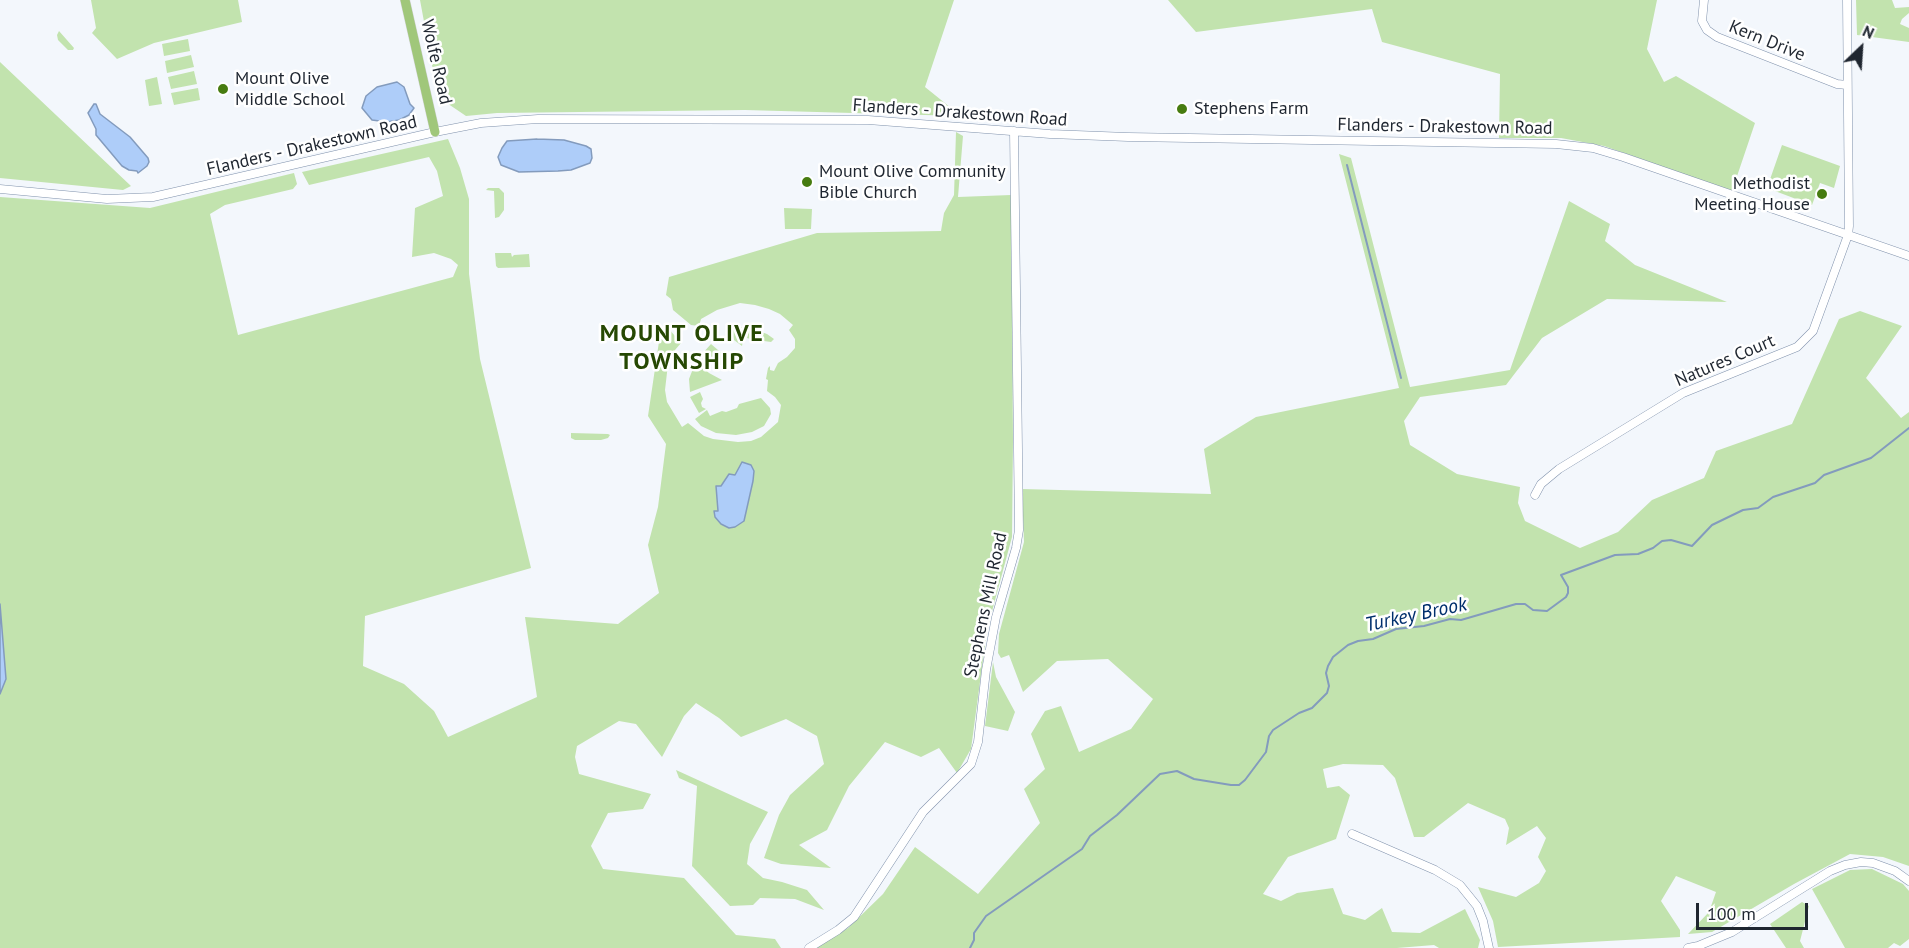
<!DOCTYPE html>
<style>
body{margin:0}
#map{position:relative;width:1909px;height:948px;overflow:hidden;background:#f3f7fc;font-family:"PT Sans",sans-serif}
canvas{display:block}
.north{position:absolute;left:1831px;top:18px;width:60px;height:60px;-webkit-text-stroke:4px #fff;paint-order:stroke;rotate:25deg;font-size:16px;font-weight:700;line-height:24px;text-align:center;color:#1f2630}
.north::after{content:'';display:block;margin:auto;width:21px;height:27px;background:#1f2630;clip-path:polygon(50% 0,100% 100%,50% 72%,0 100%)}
.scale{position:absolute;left:1696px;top:903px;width:112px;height:27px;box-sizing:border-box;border:3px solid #1f2630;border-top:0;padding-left:8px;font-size:18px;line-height:21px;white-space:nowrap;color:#1f2630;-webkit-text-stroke:4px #fff;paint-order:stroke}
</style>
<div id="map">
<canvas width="1909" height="948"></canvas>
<div class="north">N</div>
<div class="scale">100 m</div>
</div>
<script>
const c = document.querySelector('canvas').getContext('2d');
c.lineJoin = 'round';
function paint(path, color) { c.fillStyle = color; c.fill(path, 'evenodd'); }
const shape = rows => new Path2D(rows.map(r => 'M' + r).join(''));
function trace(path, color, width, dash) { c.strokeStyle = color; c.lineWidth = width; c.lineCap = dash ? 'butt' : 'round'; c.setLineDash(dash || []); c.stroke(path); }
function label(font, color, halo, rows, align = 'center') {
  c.font = font + ' "PT Sans",sans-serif'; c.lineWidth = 5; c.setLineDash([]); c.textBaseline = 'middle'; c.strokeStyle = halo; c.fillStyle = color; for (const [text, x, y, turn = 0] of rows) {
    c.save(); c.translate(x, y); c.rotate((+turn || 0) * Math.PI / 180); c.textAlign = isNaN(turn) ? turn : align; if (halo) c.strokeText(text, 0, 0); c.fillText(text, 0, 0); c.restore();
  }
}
paint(shape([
 [91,0,238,0,242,22,154,43,117,59,92,33,96,28],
 [420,0,954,0,925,87,961,116,745,110,497,113,466,116,438,97],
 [1168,0,1657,0,1647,49,1664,82,1676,76,1755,123,1732,191,1604,146,1561,138,1499,138,1500,74,1382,42,1372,9,1196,32],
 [1856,0,1892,0,1895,8,1909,7,1909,13,1902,19,1900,24,1909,28,1909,42,1857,35],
 [59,31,74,48,73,50,68,50,58,40,57,35],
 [188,39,190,51,164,56,162,44],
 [191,55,194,67,167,73,165,61],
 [0,62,131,186,123,190,0,178],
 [194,71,197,84,171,89,168,77],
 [157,77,162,104,149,106,145,80],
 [198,88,200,100,174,105,171,93],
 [956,132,963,136,958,197,1011,195,1013,440,1012,537,987,630,971,749,957,773,939,748,921,757,885,742,849,786,827,830,799,845,831,868,781,864,764,858,779,815,790,795,824,764,817,736,786,719,741,737,719,718,696,703,684,716,662,757,636,724,619,721,577,746,575,757,579,774,651,794,643,809,608,813,591,846,603,869,684,878,736,935,775,939,781,948,0,948,0,197,150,208,294,173,297,184,293,189,225,205,210,214,238,335,453,277,458,265,451,259,434,253,412,257,415,208,443,196,437,171,429,157,309,185,302,172,448,139,460,168,469,199,469,274,480,359,531,568,365,616,363,666,404,684,434,711,448,737,537,697,525,617,618,624,659,593,648,545,658,507,666,444,648,416,661,328,669,329,681,343,675,350,668,364,665,390,667,402,682,427,688,423,704,436,713,439,738,442,751,441,761,437,778,422,781,405,775,397,767,391,768,380,766,379,768,368,770,366,770,370,774,371,778,363,787,357,795,348,795,339,789,330,793,325,780,314,769,309,755,305,740,303,717,310,701,319,699,326,691,325,673,310,671,299,666,295,669,277,817,233,941,231,944,213,954,195],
 [1782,145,1840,166,1834,188,1820,183,1812,205,1767,188],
 [1339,154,1351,158,1410,387,1510,370,1569,201,1610,224,1605,241,1635,265,1727,302,1607,299,1542,338,1506,385,1420,397,1404,421,1410,445,1457,474,1520,487,1518,503,1525,521,1580,548,1618,532,1652,500,1704,478,1716,451,1792,424,1839,319,1860,311,1902,326,1866,378,1901,418,1909,412,1909,866,1883,857,1850,854,1794,884,1712,932,1688,934,1709,912,1716,892,1676,876,1661,901,1680,930,1680,937,1498,947,1493,921,1478,887,1516,897,1539,883,1546,871,1538,857,1546,838,1537,826,1506,845,1509,828,1505,819,1468,803,1424,837,1414,837,1395,778,1383,765,1343,764,1323,769,1327,788,1339,786,1350,795,1336,839,1288,857,1263,894,1281,901,1297,893,1333,888,1343,914,1365,920,1382,908,1392,932,1420,933,1465,909,1480,940,1478,948,1439,948,1434,945,1397,948,816,948,848,928,883,894,915,847,978,894,1040,823,1024,789,1045,769,1031,734,1045,711,1061,706,1079,752,1131,729,1153,699,1108,659,1057,661,1023,692,1009,655,1001,658,998,653,999,634,1024,542,1022,489,1211,494,1204,449,1256,417,1399,388],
 [488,188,499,188,504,193,504,210,499,217,495,218,494,191,486,190],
 [784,208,812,209,811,229,785,229],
 [495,253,511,253,512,257,514,255,529,254,530,267,498,268,496,266],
 [738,327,745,328,742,346,734,340,731,329],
 [750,328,767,334,774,339,771,342,764,341,762,337,758,336,754,340,747,338],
 [711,344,725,356,726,361,723,365,716,365,702,354],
 [696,361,709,373,722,380,690,392,689,379],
 [700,392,703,399,701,403,702,407,706,409,699,413,690,397],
 [761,398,770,408,771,414,764,426,752,432,736,435,716,433,701,426,695,419,707,410,710,416,722,411,726,412,737,408,739,404],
 [571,433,608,434,610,435,608,438,601,440,575,440,571,438],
 [993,662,996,677,1015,712,1008,731,985,726],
 [676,770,768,812,750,844,747,864,763,878,782,882,807,890,824,910,795,899,760,898,753,905,730,906,692,866,697,786,679,778],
 [1872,869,1903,884,1909,891,1909,939,1900,946,1894,943,1888,948,1845,948,1812,889,1850,870],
 [1802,902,1809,906,1800,941,1804,948,1786,948,1770,924]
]), '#c2e3ae');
const water = shape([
 [397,82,404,87,410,104,414,108,409,115,399,120,387,122,372,120,362,108,366,96,377,87,397,82],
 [94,104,96,104,100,114,130,137,148,158,149,162,147,166,138,173,137,171,129,170,122,166,96,135,96,129,88,113,94,104],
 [537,139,564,140,586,146,591,149,592,158,590,163,571,170,558,171,519,172,501,165,498,157,502,148,507,141,537,139],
 [742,462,751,465,754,471,753,481,744,521,735,527,729,528,721,524,715,517,714,511,718,511,716,486,721,486,729,474,735,475,742,462],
 [0,604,6,679,0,694,0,604]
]);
paint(water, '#aecdf9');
trace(water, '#839bbd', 1.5);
trace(shape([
 [1347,165,1401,378],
 [970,948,974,940,974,933,986,916,1082,849,1090,836,1117,815,1160,774,1177,771,1194,779,1231,785,1239,785,1245,780,1266,752,1269,736,1273,730,1299,713,1312,708,1327,693,1329,686,1326,673,1328,666,1333,657,1348,645,1358,641,1373,639,1396,629,1424,626,1450,619,1461,620,1516,604,1525,604,1533,610,1547,611,1566,597,1568,593,1568,587,1561,575,1615,555,1638,554,1653,548,1662,541,1671,540,1692,546,1712,525,1743,510,1758,508,1773,497,1815,483,1824,475,1871,458,1909,428]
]), '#839bbd', 2);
const minor = shape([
 [1704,0,1702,21,1707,30,1717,37,1837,84,1847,85],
 [0,189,107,199,153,197,435,132,481,123,538,119,868,120,1050,134,1128,137,1556,144,1593,148,1623,157,1909,256],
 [1535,495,1541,484,1559,469,1683,393,1797,347,1813,331,1848,235,1849,226,1847,0],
 [1352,834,1435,870,1460,885,1477,906,1483,921,1489,948],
 [809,948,838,930,854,917,923,812,971,764,978,742,986,670,996,617,1016,548,1019,530,1014,131],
 [1688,948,1698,946,1732,932,1830,871,1845,865,1861,862,1873,863,1895,871,1909,881]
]);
const major = shape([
 [405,0,435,132]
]);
trace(minor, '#8092ac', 9);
trace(major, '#d2d4d6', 10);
trace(minor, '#fff', 8);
trace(major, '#a0c77a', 9);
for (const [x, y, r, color] of [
 [223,89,6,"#477c10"],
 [1182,109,6,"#477c10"],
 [807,182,6,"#477c10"],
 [1822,194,6,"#477c10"]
]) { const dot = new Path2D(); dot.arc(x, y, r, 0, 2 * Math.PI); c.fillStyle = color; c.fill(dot); trace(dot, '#fff', 2); }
label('18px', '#1f2630', '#fff', [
 ["Kern Drive",1767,41,22],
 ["Wolfe Road",436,62,77],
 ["Flanders - Drakestown Road",960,113,4],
 ["Flanders - Drakestown Road",1445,127,1],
 ["Flanders - Drakestown Road",312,146,-13],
 ["Natures Court",1725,361,-23],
 ["Stephens Mill Road",986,605,-78]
]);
label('18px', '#1f2630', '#fff', [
 ["Mount Olive",235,79],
 ["Middle School",235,100],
 ["Stephens Farm",1194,109],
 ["Mount Olive Community",819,172],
 ["Bible Church",819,193],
 ["Methodist",1810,184,"right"],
 ["Meeting House",1810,205,"right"]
], 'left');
label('italic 20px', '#002f6c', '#fff', [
 ["Turkey Brook",1416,615,-12]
]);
c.letterSpacing = '1.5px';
label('bold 24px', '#264803', '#fff', [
 ["MOUNT OLIVE",682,334],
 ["TOWNSHIP",682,362]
]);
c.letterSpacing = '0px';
</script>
